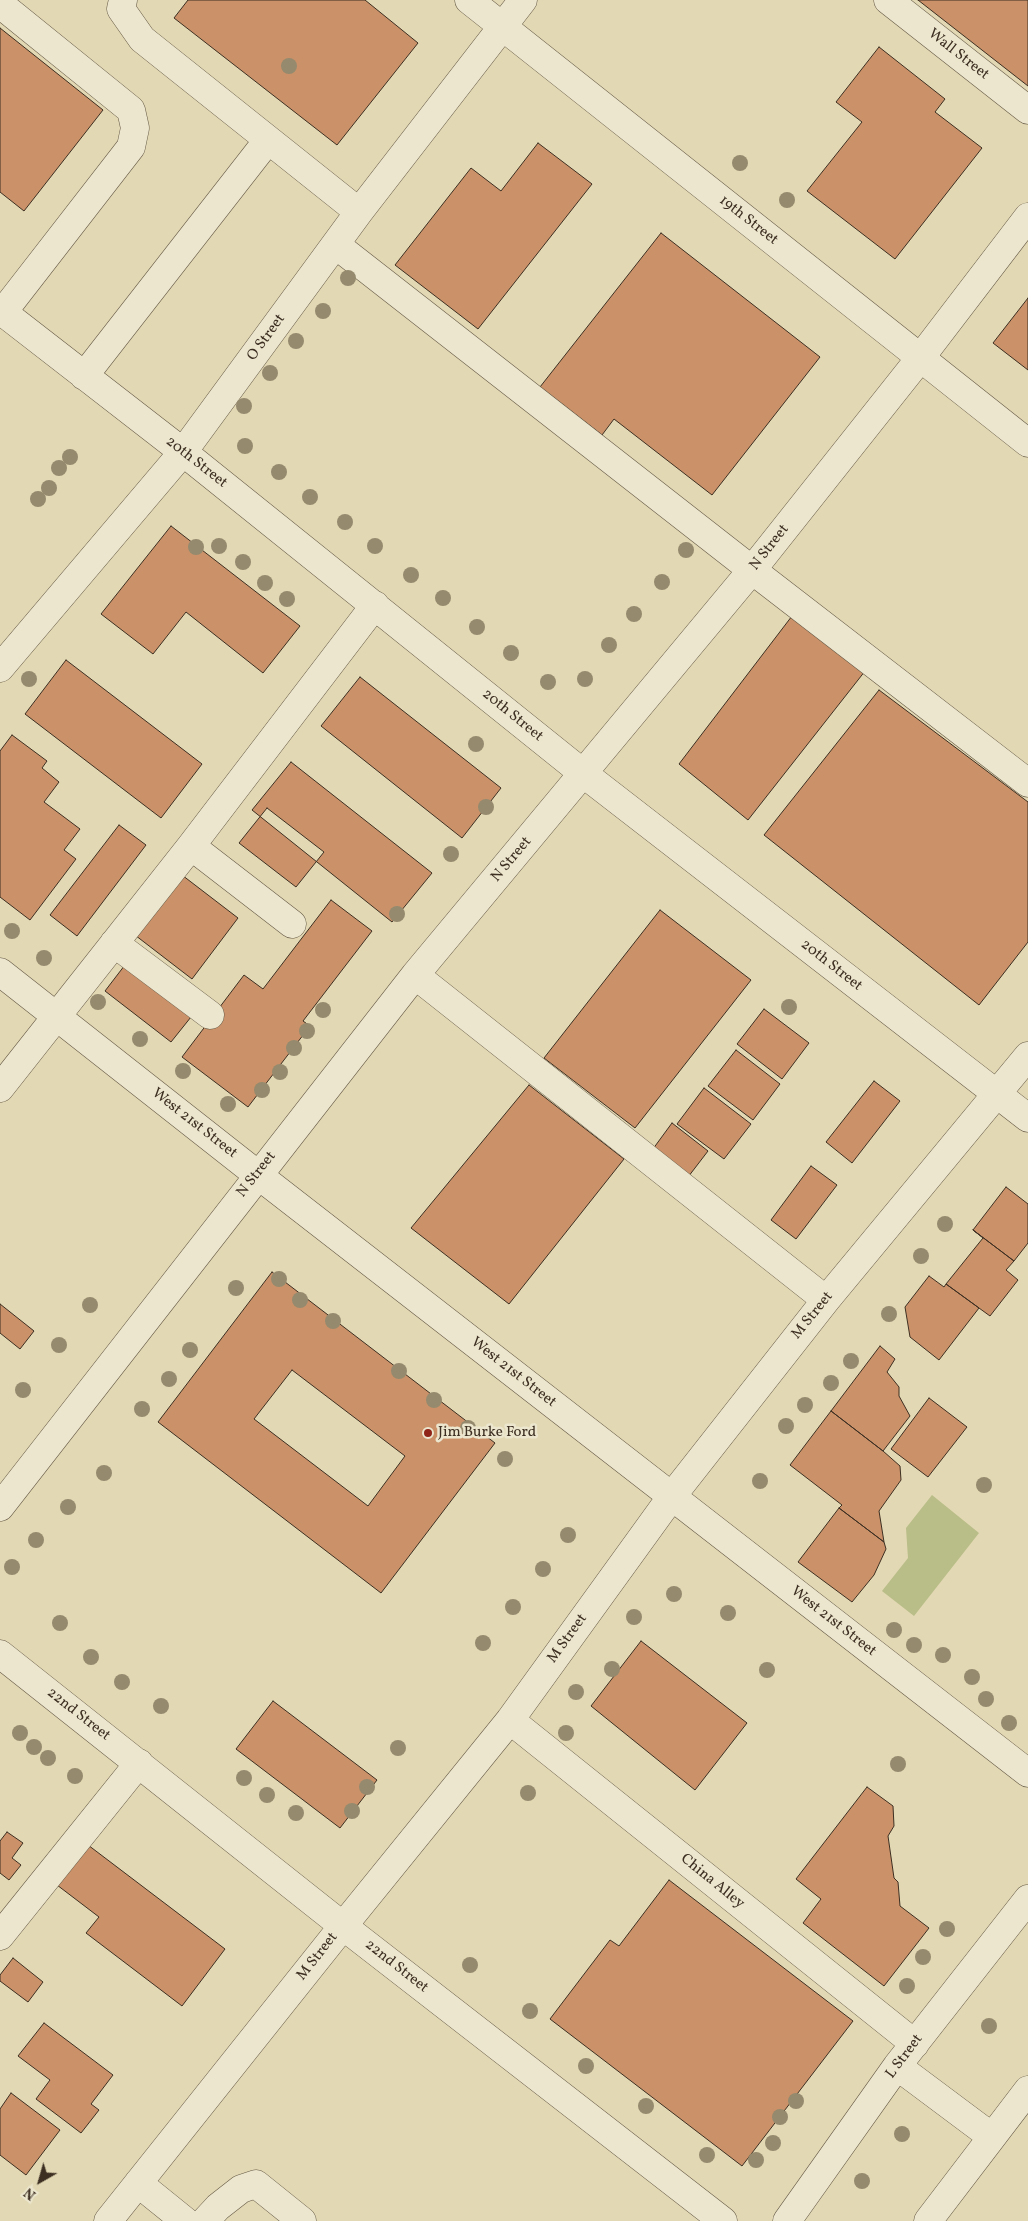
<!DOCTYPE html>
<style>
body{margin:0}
#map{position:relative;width:1028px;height:2221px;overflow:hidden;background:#e2d8b3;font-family:Vollkorn,serif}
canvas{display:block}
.north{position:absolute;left:15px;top:2156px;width:50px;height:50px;-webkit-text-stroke:4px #ece6ce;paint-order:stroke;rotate:218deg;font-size:14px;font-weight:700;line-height:20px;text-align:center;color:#3d2f22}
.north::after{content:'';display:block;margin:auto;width:18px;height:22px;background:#3d2f22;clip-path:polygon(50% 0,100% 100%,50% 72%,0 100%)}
</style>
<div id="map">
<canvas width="1028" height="2221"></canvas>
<div class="north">N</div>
</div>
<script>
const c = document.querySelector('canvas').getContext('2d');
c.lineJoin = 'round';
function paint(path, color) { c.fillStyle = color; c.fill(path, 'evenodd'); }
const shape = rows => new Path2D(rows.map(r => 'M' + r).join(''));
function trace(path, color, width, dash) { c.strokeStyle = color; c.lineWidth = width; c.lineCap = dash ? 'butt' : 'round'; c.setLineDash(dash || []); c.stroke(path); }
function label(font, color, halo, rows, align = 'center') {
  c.font = font + ' Vollkorn,serif'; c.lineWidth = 5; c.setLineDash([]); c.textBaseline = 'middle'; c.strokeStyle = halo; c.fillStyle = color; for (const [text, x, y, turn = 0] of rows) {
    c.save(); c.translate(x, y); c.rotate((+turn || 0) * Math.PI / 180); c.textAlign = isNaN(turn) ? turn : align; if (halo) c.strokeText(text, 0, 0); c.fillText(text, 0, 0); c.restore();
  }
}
paint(shape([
 [932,1495,979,1533,914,1616,882,1591,908,1558,906,1528]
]), '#b9bd88');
const building = shape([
 [188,0,365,0,418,43,337,145,174,18,188,0],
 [918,0,1028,0,1028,86,918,0],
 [0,28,103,110,24,211,0,192,0,28],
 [879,47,945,99,935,112,982,148,895,259,807,191,862,122,836,102,879,47],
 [538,143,592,184,478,329,395,265,471,168,501,191,538,143],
 [661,233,820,357,712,495,614,419,602,435,540,387,661,233],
 [1028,298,1028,370,993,343,1028,298],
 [171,526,300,626,263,673,186,612,153,654,101,614,171,526],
 [792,616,869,666,748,820,679,764,792,616],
 [66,660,202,764,161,818,25,714,66,660],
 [360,677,501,788,462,838,321,726,360,677],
 [879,690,1028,802,1028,942,979,1005,764,835,879,690],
 [12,735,47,761,42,768,59,782,44,802,80,829,64,850,76,859,30,920,0,897,0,751,12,735],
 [291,762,432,873,392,922,252,810,291,762],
 [267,808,324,852,296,887,239,843,267,808],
 [119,825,146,845,77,936,50,915,119,825],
 [178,872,238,918,192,979,131,932,178,872],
 [331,900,372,931,303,1021,310,1026,248,1107,182,1057,244,975,263,989,331,900],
 [660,910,751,980,635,1128,544,1058,660,910],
 [128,961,195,1012,171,1042,105,991,128,961],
 [764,1009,809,1043,782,1079,737,1044,764,1009],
 [736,1050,780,1084,753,1120,708,1086,736,1050],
 [874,1081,900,1101,852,1163,826,1142,874,1081],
 [529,1085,624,1159,509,1304,411,1228,529,1085],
 [704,1088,751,1124,724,1159,677,1124,704,1088],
 [672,1123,708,1151,685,1181,650,1153,672,1123],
 [811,1166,837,1185,796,1239,771,1220,811,1166],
 [1006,1187,1028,1204,1028,1243,1014,1261,973,1230,1006,1187],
 [973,1230,1014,1261,1006,1270,1018,1280,990,1316,946,1284,983,1238,973,1230],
 [272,1272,495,1443,381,1593,158,1422,272,1272],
 [292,1370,405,1456,368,1506,254,1419,292,1370],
 [929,1276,944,1287,946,1284,979,1308,939,1360,910,1337,905,1307,929,1276],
 [0,1304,34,1331,20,1349,0,1333,0,1304],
 [880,1346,895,1359,887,1372,899,1387,899,1396,910,1416,883,1451,831,1411,880,1346],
 [929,1398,967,1427,928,1477,891,1449,929,1398],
 [831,1411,883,1451,900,1466,901,1480,879,1511,884,1542,839,1508,842,1505,790,1465,831,1411],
 [839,1508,884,1542,886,1549,874,1575,852,1602,798,1562,839,1508],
 [641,1641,747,1723,695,1790,591,1706,641,1641],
 [273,1701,377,1780,340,1828,236,1749,273,1701],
 [867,1787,893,1806,894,1826,888,1836,894,1878,898,1882,900,1906,929,1928,884,1986,803,1923,821,1899,796,1879,867,1787],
 [7,1832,23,1843,12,1858,21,1865,9,1880,0,1873,0,1841,7,1832],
 [88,1845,225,1949,182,2006,86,1933,99,1917,57,1885,88,1845],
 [669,1880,853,2021,742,2166,550,2019,610,1940,619,1946,669,1880],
 [13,1958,43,1982,28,2002,0,1981,0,1975,13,1958],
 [44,2023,113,2075,91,2104,99,2110,81,2133,36,2099,50,2080,18,2056,44,2023],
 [11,2093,60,2130,26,2175,0,2155,0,2109,11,2093]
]);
paint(building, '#cb9269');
trace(building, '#3d2f22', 1);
const minor = shape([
 [123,0,121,9,142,39,359,212],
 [469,0,1028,443],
 [888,0,1028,110],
 [0,4,131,110,135,128,131,147,3,312],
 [336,245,752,570,1028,783],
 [0,310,183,452,584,774,1028,1118],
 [84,376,268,140],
 [0,668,183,452,359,212,523,0],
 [191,846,292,924],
 [114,943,210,1015],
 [0,972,258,1175,1028,1773],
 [415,975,826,1300],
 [0,1088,191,846,375,605],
 [0,1507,415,975,752,570,921,357,1028,217],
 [0,1654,343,1926,723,2221],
 [510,1720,915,2044],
 [0,1936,139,1763],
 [897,2066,992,2137],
 [138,2183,185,2221],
 [108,2221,343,1926,510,1720,672,1496,826,1300,1028,1056],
 [205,2221,218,2207,241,2189,256,2184,302,2221],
 [787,2221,897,2066,1028,1899],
 [928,2221,1028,2090]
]);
trace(minor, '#665946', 29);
trace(minor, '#ece6ce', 28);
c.fillStyle = '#958a6e';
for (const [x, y] of [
 [289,66],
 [740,163],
 [787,200],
 [348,278],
 [323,311],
 [296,341],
 [270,373],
 [244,406],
 [245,446],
 [70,457],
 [59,468],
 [279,472],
 [49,488],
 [310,497],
 [38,499],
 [345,522],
 [219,546],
 [375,546],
 [196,547],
 [686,550],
 [243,562],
 [411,575],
 [662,582],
 [265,583],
 [443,598],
 [287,599],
 [634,614],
 [477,627],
 [609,645],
 [511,653],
 [29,679],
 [585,679],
 [548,682],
 [476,744],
 [486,807],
 [451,854],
 [397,914],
 [12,931],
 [44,958],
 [98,1002],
 [789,1007],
 [323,1010],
 [307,1031],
 [140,1039],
 [294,1048],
 [183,1071],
 [280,1072],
 [262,1090],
 [228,1104],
 [945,1224],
 [921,1256],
 [279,1279],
 [236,1288],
 [300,1300],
 [90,1305],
 [889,1314],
 [333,1321],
 [59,1345],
 [190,1350],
 [851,1361],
 [399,1371],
 [169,1379],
 [831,1383],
 [23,1390],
 [434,1400],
 [805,1405],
 [142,1409],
 [786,1426],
 [468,1428],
 [505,1459],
 [104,1473],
 [760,1481],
 [984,1485],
 [68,1507],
 [568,1535],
 [36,1540],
 [12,1567],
 [543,1569],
 [674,1594],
 [513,1607],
 [728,1613],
 [634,1617],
 [60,1623],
 [894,1630],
 [483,1643],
 [914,1645],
 [943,1655],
 [91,1657],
 [612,1669],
 [767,1670],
 [972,1677],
 [122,1682],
 [576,1692],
 [986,1699],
 [161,1706],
 [1009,1723],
 [20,1733],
 [566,1733],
 [34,1747],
 [398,1748],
 [48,1758],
 [898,1764],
 [75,1776],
 [244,1778],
 [367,1787],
 [528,1793],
 [267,1795],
 [352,1811],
 [296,1813],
 [947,1929],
 [923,1957],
 [470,1965],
 [907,1986],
 [530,2011],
 [989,2026],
 [586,2066],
 [796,2101],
 [646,2106],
 [780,2117],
 [902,2134],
 [773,2143],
 [707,2155],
 [756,2160],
 [862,2181]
]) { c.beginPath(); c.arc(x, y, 8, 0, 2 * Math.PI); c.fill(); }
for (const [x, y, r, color] of [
 [428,1433,5,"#8f2418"]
]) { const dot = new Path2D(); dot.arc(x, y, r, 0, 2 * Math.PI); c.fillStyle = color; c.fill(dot); trace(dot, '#ece6ce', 2); }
label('15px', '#3d2f22', '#ece6ce', [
 ["Wall Street",958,55,38],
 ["19th Street",748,221,38],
 ["O Street",267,338,-54],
 ["20th Street",196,463,38],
 ["N Street",770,548,-52],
 ["20th Street",512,716,39],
 ["N Street",512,860,-50],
 ["20th Street",831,966,38],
 ["West 21st Street",194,1124,38],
 ["N Street",257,1175,-52],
 ["M Street",813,1316,-51],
 ["West 21st Street",513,1373,38],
 ["West 21st Street",833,1622,38],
 ["M Street",568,1639,-54],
 ["22nd Street",78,1715,38],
 ["China Alley",712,1882,39],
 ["M Street",318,1957,-52],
 ["22nd Street",396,1967,38],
 ["L Street",905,2057,-53]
]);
label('15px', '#3d2f22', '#ece6ce', [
 ["Jim Burke Ford",438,1433]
], 'left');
</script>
